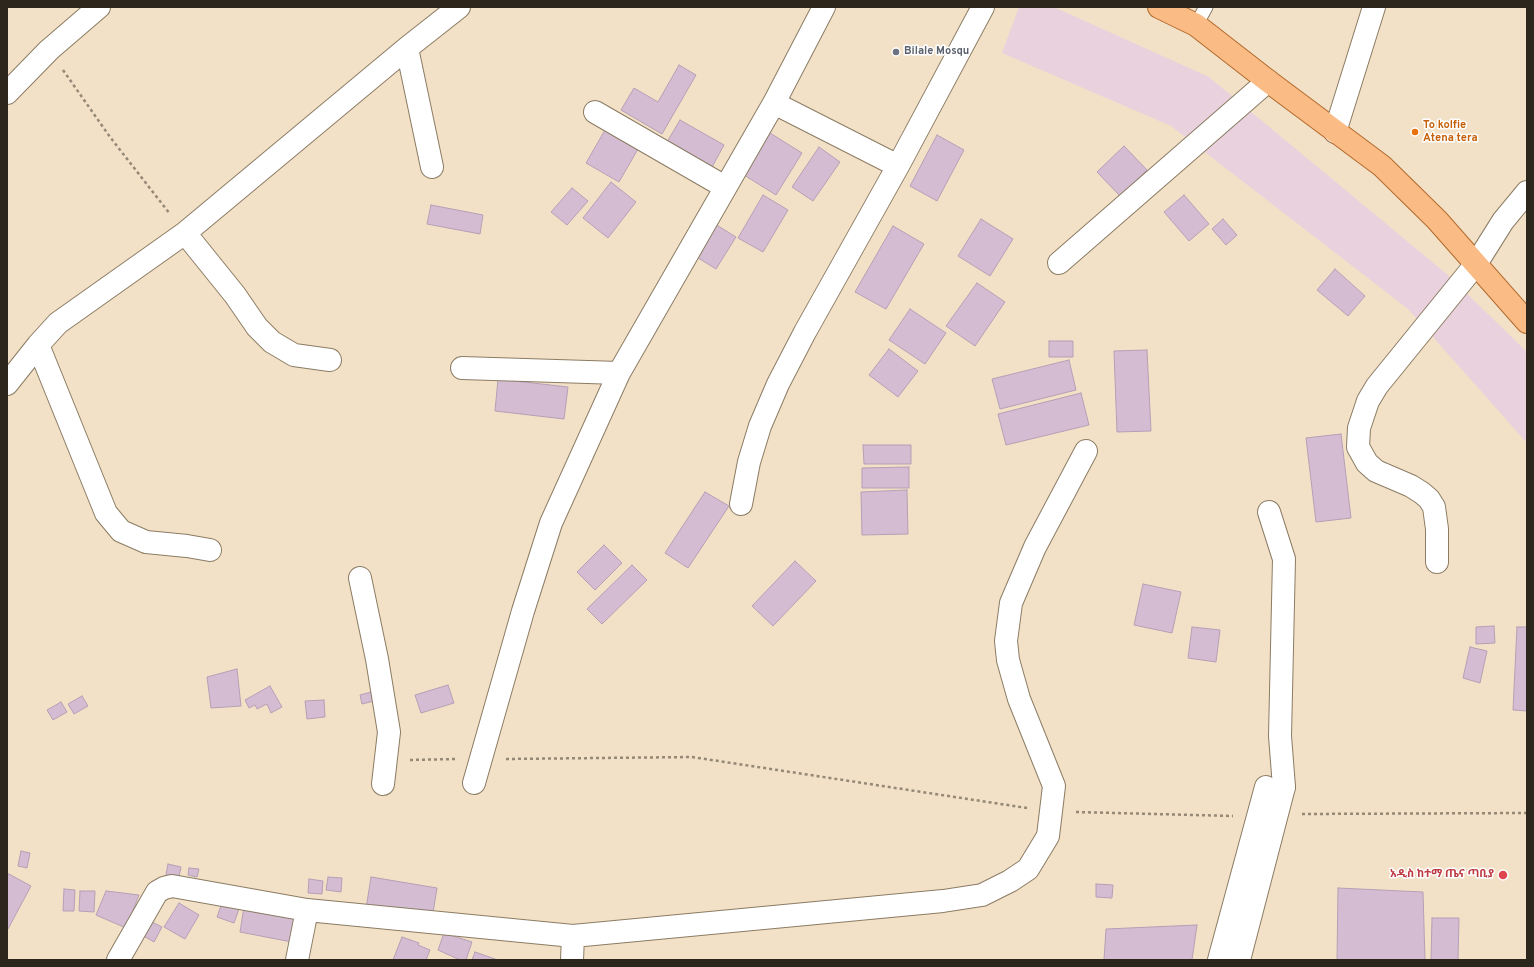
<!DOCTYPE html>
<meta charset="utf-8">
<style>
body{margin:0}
#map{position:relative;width:1534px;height:967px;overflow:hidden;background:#f2e1c7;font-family:Overpass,sans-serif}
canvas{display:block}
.frame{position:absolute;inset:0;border:8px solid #2d261d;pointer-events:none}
</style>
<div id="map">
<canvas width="1534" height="967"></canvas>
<div class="frame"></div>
</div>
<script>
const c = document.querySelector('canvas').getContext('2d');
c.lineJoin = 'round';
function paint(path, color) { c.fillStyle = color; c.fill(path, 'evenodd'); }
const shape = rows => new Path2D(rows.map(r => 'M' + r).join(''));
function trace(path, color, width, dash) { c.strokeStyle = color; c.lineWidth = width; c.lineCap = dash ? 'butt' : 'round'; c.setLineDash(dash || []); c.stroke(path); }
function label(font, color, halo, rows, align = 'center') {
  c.font = font + ' Overpass,"Noto Sans Ethiopic",sans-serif'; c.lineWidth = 3; c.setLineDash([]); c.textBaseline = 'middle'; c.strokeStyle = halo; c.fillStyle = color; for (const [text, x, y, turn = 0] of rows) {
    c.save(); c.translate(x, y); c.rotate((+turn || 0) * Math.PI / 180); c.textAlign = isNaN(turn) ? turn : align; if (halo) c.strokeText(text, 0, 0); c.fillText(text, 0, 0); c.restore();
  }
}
paint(shape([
 [1019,7,1054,7,1209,77,1448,275,1527,352,1527,443,1408,309,1171,126,1002,53]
]), '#e9d2de');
const building = shape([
 [679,65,696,75,662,134,621,110,634,88,658,102,679,65],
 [680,120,724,145,712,167,667,142,680,120],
 [605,130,638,149,619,182,586,163,605,130],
 [770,133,802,153,776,195,744,175,770,133],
 [937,135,964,150,937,201,910,186,937,135],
 [1124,146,1147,170,1120,196,1097,172,1124,146],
 [819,147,840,162,813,201,792,187,819,147],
 [611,182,636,202,608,238,583,218,611,182],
 [572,188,588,201,567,225,551,212,572,188],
 [763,195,788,210,763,252,738,238,763,195],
 [1184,195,1209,224,1189,241,1164,212,1184,195],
 [431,205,483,215,480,234,427,224,431,205],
 [981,219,1013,239,990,276,958,256,981,219],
 [1223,219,1237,235,1226,245,1212,229,1223,219],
 [715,224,736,237,716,269,695,256,715,224],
 [893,226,924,244,886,309,855,292,893,226],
 [1335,269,1365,296,1348,316,1317,290,1335,269],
 [977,283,1005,302,975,346,946,326,977,283],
 [910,309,946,333,925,364,889,340,910,309],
 [1049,341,1073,341,1073,357,1049,357,1049,341],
 [889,349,918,371,898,397,869,375,889,349],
 [1147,350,1151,431,1117,432,1114,351,1147,350],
 [1069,360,1076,390,1000,409,992,379,1069,360],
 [498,379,568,387,564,419,495,411,498,379],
 [1081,393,1089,425,1006,445,998,414,1081,393],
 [1341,434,1351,518,1316,522,1306,438,1341,434],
 [863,445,911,445,911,464,864,464,863,445],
 [909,467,909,488,862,488,862,468,909,467],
 [907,490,908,534,862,535,861,492,907,490],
 [705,492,729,506,688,568,665,553,705,492],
 [604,545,622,563,595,590,577,572,604,545],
 [795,561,816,581,773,626,752,606,795,561],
 [632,565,647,580,602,624,587,609,632,565],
 [1143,584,1181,592,1172,633,1134,625,1143,584],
 [1494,626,1495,643,1476,644,1476,627,1494,626],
 [1192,627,1220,630,1216,662,1188,658,1192,627],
 [1517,627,1527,627,1527,711,1513,710,1517,627],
 [1470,647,1487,651,1480,683,1463,678,1470,647],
 [237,669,241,706,211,708,207,677,237,669],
 [448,685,454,703,421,713,415,695,448,685],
 [270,686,282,707,271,713,267,704,257,709,255,705,249,708,245,700,270,686],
 [371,692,374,701,362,704,360,695,371,692],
 [82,696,88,706,74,714,68,704,82,696],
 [324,700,325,717,307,719,305,701,324,700],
 [61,702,67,712,53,720,47,710,61,702],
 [21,851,30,853,27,868,18,866,21,851],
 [168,864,181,867,178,882,165,880,168,864],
 [189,868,199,869,197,877,188,875,189,868],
 [7,873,31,886,8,929,7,928,7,873],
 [328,877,342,878,341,892,326,890,328,877],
 [371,877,437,888,432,919,366,909,371,877],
 [309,879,323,881,322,894,308,893,309,879],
 [1096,884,1113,885,1112,898,1096,897,1096,884],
 [1338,888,1423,892,1425,960,1337,960,1338,888],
 [64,889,75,890,74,911,63,911,64,889],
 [80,891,95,891,94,912,79,911,80,891],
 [106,891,139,895,126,928,96,915,106,891],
 [223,900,240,906,234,923,217,917,223,900],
 [179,903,199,915,185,939,164,927,179,903],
 [244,907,301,918,297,943,240,932,244,907],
 [1432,918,1459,918,1458,960,1431,960,1432,918],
 [150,921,162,927,154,942,142,935,150,921],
 [1197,925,1192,960,1104,960,1106,929,1197,925],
 [444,933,472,942,466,960,460,960,438,950,444,933],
 [402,937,419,943,418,945,430,950,426,960,393,960,402,937],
 [475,952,498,960,472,960,475,952]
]);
paint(building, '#d4bdd3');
trace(building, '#b59fb5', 1);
const lane = shape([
 [1196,25,1206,7]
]);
const street = shape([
 [407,48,432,167],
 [7,93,49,50,99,7],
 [774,103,898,166],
 [595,112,725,187],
 [1335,132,1374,7],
 [185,233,235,295,257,327,272,342,294,355,330,360],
 [1059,263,1268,81],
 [38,345,106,513,121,531,146,542,187,546,210,550],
 [462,368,619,373],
 [7,384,38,345,58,323,185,233,407,48,459,7],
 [741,504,749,462,760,426,778,384,805,332,898,166,983,7],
 [1269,512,1284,559,1280,736,1284,787],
 [1437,562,1437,529,1434,507,1429,499,1422,493,1411,486,1376,471,1367,463,1358,447,1359,428,1368,401,1377,386,1476,264,1503,221,1527,192],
 [360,578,377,659,389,732,383,784],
 [474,783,523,611,551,523,619,373,774,103,824,7],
 [118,960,157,892,164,888,172,886,307,910,573,936,943,901,982,895,1010,881,1028,869,1048,836,1054,786,1019,699,1008,660,1006,641,1011,603,1035,547,1086,451],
 [297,960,307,910],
 [572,960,573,936]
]);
const secondary = shape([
 [1219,960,1266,787],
 [1239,960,1284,787]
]);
const primary = shape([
 [1159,7,1196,25,1268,81,1382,166,1437,220,1527,322]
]);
trace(lane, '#8b7c64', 15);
trace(street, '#8b7c64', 24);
trace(secondary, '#8b7c64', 24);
trace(primary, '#b26a2c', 24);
trace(shape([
 [63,70,110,137,170,214],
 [506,759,692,757,1027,808],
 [410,760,455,759],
 [1076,812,1233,816],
 [1302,814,1527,813]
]), '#948876', 2.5, [3, 3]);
trace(lane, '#fff', 13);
trace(street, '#fff', 22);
trace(secondary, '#fff', 22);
trace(primary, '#fbbb85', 22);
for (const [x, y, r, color] of [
 [896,52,4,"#6b7280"],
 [1415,132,4,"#e8710a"],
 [1503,875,5,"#e0444e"]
]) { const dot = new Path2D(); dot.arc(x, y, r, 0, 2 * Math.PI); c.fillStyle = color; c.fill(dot); trace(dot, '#fff', 1.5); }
label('bold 11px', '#5b616d', '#fff', [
 ["Bilale Mosqu",904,52]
], 'left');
label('bold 11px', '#c56008', '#fff', [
 ["To kolfie",1423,126],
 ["Atena tera",1423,139]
], 'left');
label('bold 11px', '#be3a42', '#fff', [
 ["አዲስ ከተማ ጤና ጣቢያ",1494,875]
], 'right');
</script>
